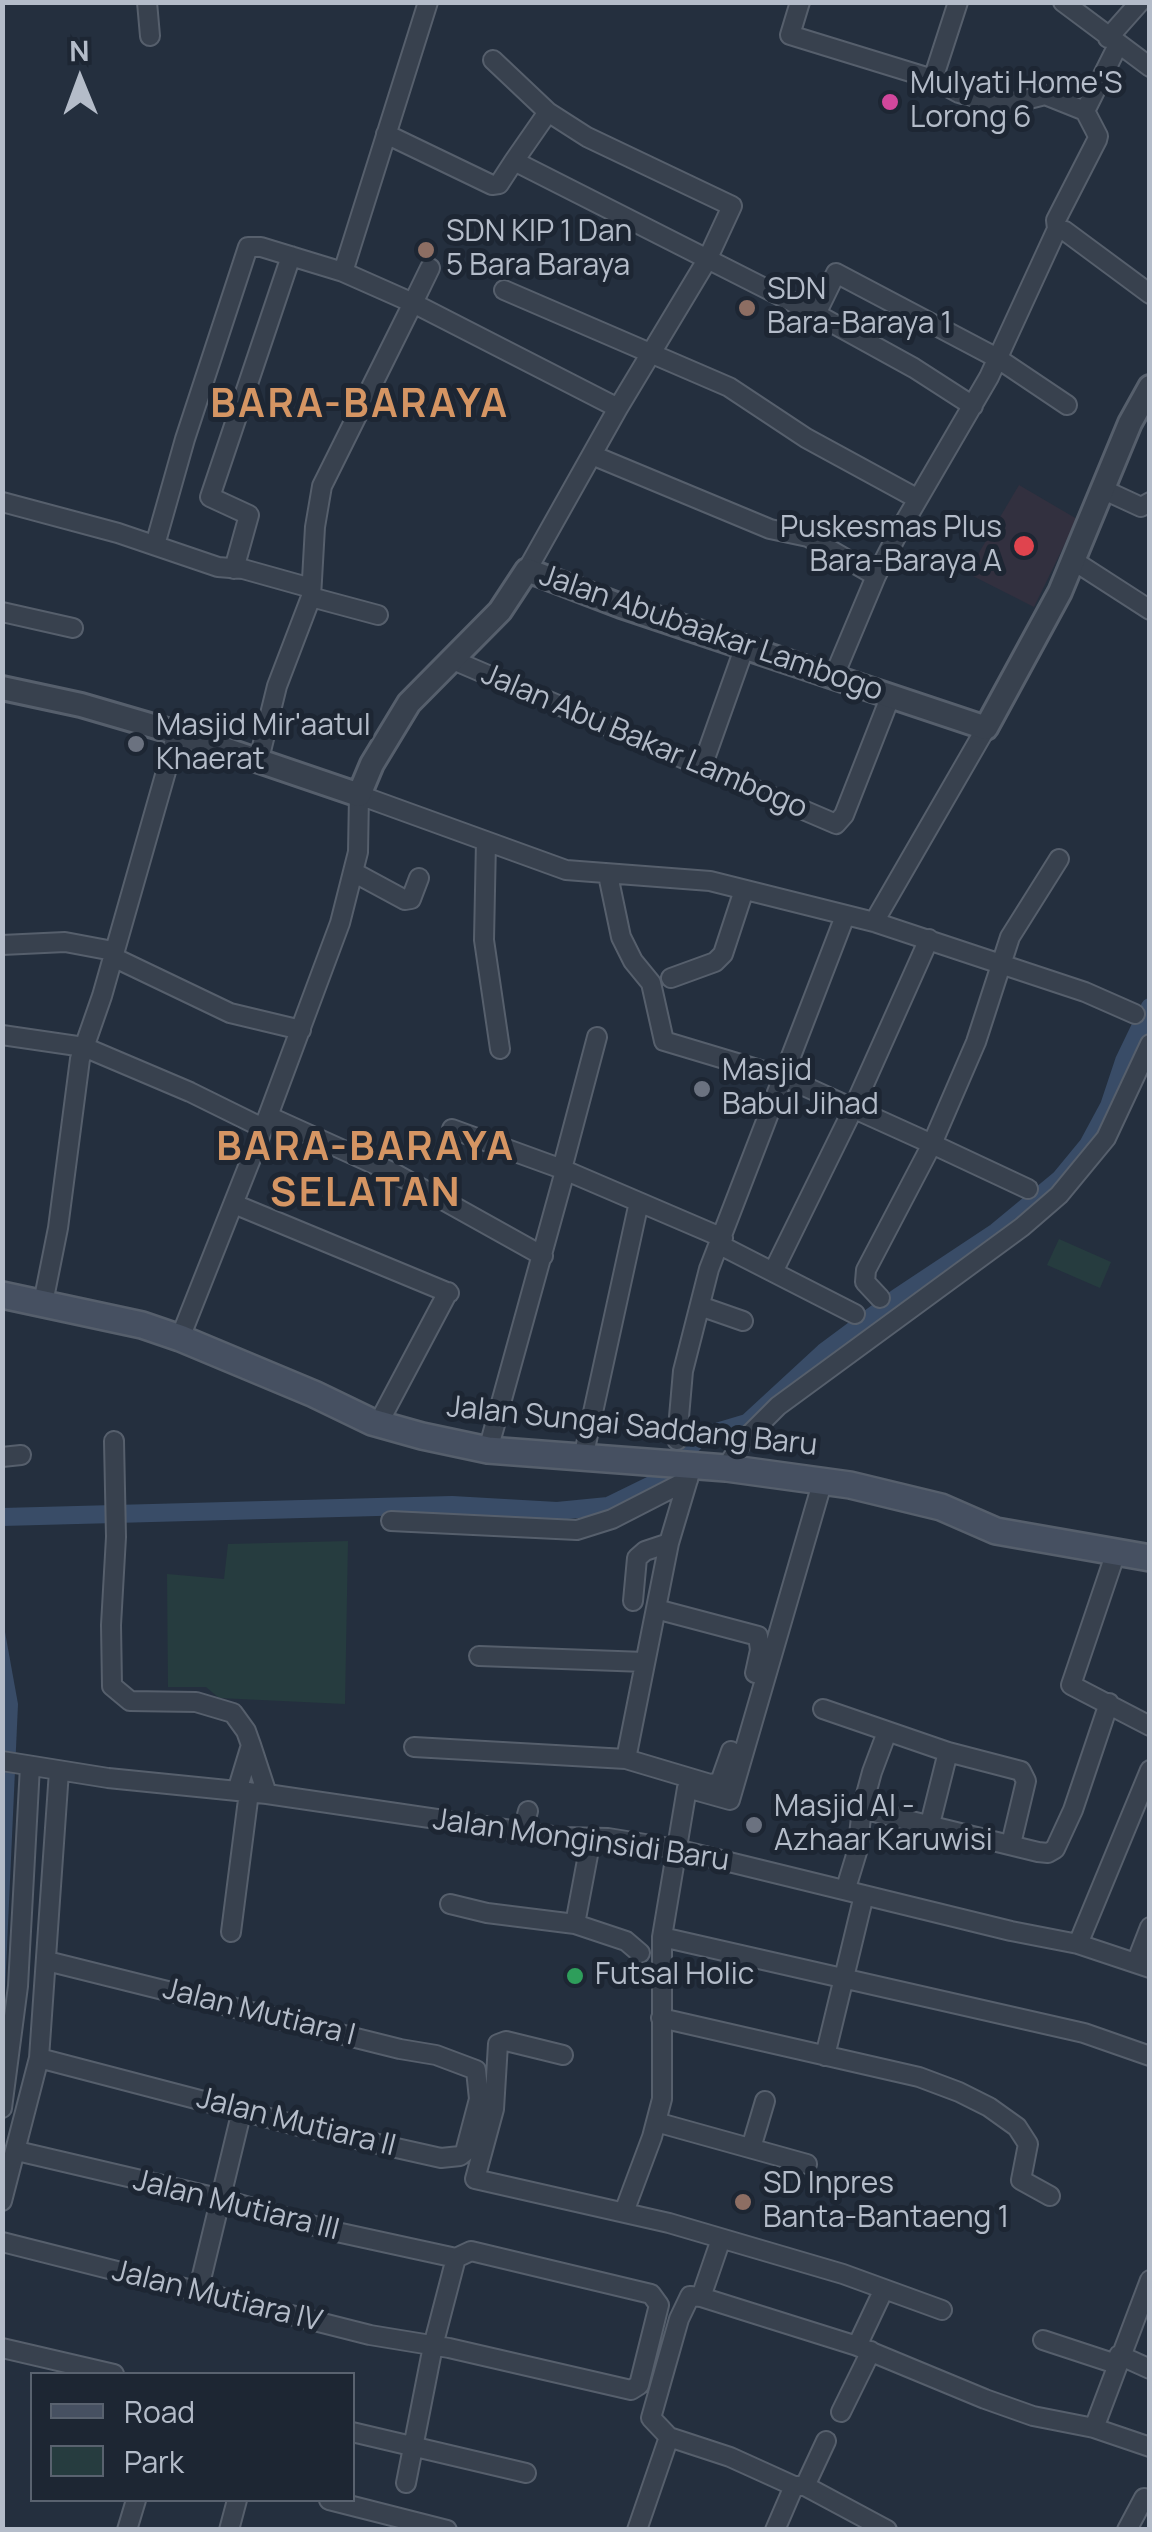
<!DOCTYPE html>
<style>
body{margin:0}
#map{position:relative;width:1152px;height:2532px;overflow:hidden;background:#242f3e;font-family:Manrope,sans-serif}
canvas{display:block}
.frame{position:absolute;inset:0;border:5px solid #b4bcc9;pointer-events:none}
.legend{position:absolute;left:30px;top:2372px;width:325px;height:130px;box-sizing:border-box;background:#1d2633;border:2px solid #59626f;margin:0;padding:12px 18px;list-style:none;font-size:30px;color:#b4bcc9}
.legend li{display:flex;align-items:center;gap:20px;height:50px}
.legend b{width:50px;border:2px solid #59626f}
.north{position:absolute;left:30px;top:30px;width:100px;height:100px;-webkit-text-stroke:8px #1d2633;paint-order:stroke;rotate:359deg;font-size:28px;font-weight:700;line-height:40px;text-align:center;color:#b4bcc9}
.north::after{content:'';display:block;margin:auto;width:35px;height:45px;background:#b4bcc9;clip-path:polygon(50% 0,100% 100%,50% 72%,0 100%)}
</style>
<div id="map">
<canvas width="1152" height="2532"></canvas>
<div class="frame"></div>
<ul class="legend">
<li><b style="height:12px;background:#465061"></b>Road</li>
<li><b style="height:28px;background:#263c3f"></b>Park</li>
</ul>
<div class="north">N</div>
</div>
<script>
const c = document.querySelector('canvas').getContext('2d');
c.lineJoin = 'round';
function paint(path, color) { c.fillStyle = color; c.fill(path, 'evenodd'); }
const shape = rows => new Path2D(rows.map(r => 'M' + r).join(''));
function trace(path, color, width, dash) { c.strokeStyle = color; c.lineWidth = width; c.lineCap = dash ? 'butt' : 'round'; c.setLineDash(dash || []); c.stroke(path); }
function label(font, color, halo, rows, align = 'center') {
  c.font = font + ' Manrope,sans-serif'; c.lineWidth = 10; c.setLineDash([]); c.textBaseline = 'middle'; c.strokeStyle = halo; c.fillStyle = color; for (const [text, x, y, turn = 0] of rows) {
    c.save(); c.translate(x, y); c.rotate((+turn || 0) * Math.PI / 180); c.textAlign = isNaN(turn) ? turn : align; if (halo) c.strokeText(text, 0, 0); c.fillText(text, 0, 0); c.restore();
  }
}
paint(shape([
 [1019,485,1077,519,1034,607,967,573]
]), '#32303f');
paint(shape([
 [1059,1239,1111,1262,1100,1288,1047,1265],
 [348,1541,345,1704,219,1698,206,1687,168,1687,167,1574,224,1579,228,1544]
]), '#263c3f');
paint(shape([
 [3,1621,18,1704,3,2035]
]), '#394c67');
trace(shape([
 [2,1517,452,1505,557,1511,608,1506,653,1484,700,1437,747,1423,824,1352,898,1297,996,1232,1060,1179,1088,1145,1109,1106,1124,1061,1150,1007]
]), '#394c67', 18);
const minor = shape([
 [147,2,150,36],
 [800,2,790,35,933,79,959,93,1001,106,1045,95,1085,111,1118,45],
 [1063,2,1150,67],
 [1108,38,1140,2],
 [493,60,548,112,587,137,732,206,707,260,618,408,527,570],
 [933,79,958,2],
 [548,112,514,161,816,314,914,368,973,406],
 [386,134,492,185,499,184,514,161],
 [1057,229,1065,231,1150,294],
 [430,268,413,303,618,408],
 [343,272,428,2],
 [504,290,729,387,806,438,918,499],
 [816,314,836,273,997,358,1067,405],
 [592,455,770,529,808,537,876,576],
 [1102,489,1141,507,1150,502],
 [2,502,118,533,218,567,243,569,311,588],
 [155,545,185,439,248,247,261,247,343,272,413,303,322,486,315,527,311,597,277,686,259,759],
 [1074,561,1150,610],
 [234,569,249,515,210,497,291,256],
 [311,597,378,615],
 [2,612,73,628],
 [453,660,836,824,844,815,891,695],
 [834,676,876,576,897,535,989,377,1057,229,1056,220,1097,140,1098,136,1085,111],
 [702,767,745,646],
 [486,841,484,940,500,1049],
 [355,873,405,900,411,899,419,878],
 [608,875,621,937,633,961,651,983,664,1041,784,1077,932,1144,866,1270,865,1282,880,1298],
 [874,922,986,728],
 [2,945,65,942,113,951],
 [113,957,230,1013,301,1030],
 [671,978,715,962,723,954,744,890],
 [2,1035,84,1047,190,1092,263,1128],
 [268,1116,396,1174,543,1256],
 [452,1129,562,1169,723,1238],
 [562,1169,597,1037],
 [1028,1189,932,1144,976,1042,1010,937,1059,859],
 [234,1204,449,1293],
 [720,1245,855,1314],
 [773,1272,853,1109,929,939],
 [43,1303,58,1228,80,1059,102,996,177,733],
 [700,1306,743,1321],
 [180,1338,268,1116,340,923,358,852,359,795,566,870,710,881,874,922,1085,992,1135,1014],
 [378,1424,448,1292],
 [677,1440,683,1371,709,1269,845,916],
 [114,1441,116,1537,111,1625,112,1686,130,1701,196,1702,233,1713,246,1731,251,1745,237,1791],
 [488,1450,565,1171],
 [2,1457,21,1455],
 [583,1458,639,1202],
 [726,1468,743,1441,778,1406,1022,1227,1059,1195,1106,1138,1150,1044],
 [391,1521,577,1530,612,1519,688,1480],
 [1116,1552,1071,1685,1150,1726],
 [633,1601,637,1558,645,1551,669,1543],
 [656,1609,758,1636,760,1650,755,1673],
 [479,1656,645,1662],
 [823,1709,948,1752,1021,1771,1026,1781,1011,1844],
 [251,1745,267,1794],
 [414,1747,626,1759,710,1784,720,1782,731,1751],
 [626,1759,669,1543,689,1476],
 [2,1761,108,1778,267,1794,559,1837,608,1838,676,1849,1011,1931,1078,1944,1150,1968],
 [862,1809,872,1772,887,1732],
 [930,1824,948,1752],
 [523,1830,528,1811],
 [846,1888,857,1852,862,1809,1038,1852,1048,1853,1055,1849,1073,1810,1109,1703],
 [450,1904,487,1913,575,1924,626,1941,640,1953],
 [575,1924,591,1839],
 [231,1932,249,1792],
 [662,1937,1084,2033,1150,2056],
 [1078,1944,1150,1770],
 [1136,1963,1150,1927],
 [661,2018,919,2077,959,2092,989,2107,1017,2127,1028,2144,1021,2180,1050,2196],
 [563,2055,506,2041,498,2044,494,2109,475,2179,669,2223,843,2274,942,2310],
 [825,2056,864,1895],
 [39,2058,307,2128,441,2158,460,2156,465,2152,479,2099,476,2070,436,2055,400,2049,47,1961],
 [2,2108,18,1986,30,1766],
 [656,2122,807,2164],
 [751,2148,765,2101],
 [17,2151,222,2199,332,2231,456,2258],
 [2,2201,39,2058,59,1771],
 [624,2212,652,2137,662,2099,662,1937,687,1788,730,1800,823,1480],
 [2,2242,370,2335,449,2348,631,2390,639,2385,659,2305,651,2294,471,2251,456,2258],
 [884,2289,857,2346,985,2399,1033,2416,1094,2428,1150,2447],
 [198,2292,242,2110],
 [701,2297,857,2346],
 [1043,2340,1116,2364],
 [2,2348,114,2374],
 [1119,2355,1150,2369],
 [841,2412,871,2351],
 [1094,2428,1150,2280],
 [352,2432,526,2473],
 [669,2437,730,2457,794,2486,805,2486,887,2530],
 [406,2483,433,2346,456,2258],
 [805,2486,826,2441],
 [329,2500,447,2530],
 [127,2530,136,2500],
 [229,2530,237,2500],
 [637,2530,669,2437,651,2418,679,2319,690,2296,701,2297,721,2239],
 [775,2530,794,2486],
 [1127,2530,1144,2498]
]);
const tertiary = shape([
 [2,688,81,705,177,733,359,795,372,764,409,703,500,611,527,570,621,606,986,728,1060,592,1130,423,1150,387]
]);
const secondary = shape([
 [2,1295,142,1325,180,1338,314,1394,372,1422,422,1436,488,1450,726,1468,850,1485,941,1507,996,1531,1150,1558]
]);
trace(minor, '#565f6c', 22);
trace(tertiary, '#565f6c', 28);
trace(secondary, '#565f6c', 30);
trace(minor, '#38414e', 18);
trace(tertiary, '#38414e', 22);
trace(secondary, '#465061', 25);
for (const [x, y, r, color] of [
 [890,102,10,"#d1479c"],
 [426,250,10,"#8d6e63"],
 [747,308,10,"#8d6e63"],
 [1024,546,12,"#e0444e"],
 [136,744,10,"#6b7280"],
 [702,1089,10,"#6b7280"],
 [754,1825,10,"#6b7280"],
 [575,1976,10,"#2e9e5b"],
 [743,2202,10,"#8d6e63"]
]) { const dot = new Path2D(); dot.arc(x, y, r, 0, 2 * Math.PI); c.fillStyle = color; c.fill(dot); trace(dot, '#1d2633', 4); }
label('30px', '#b4bcc9', '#1d2633', [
 ["Mulyati Home'S",910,85],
 ["Lorong 6",910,119],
 ["SDN KIP 1 Dan",446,233],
 ["5 Bara Baraya",446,267],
 ["SDN",767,291],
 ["Bara-Baraya 1",767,325],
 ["Puskesmas Plus",1002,529,"right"],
 ["Bara-Baraya A",1002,563,"right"],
 ["Masjid Mir'aatul",156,727],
 ["Khaerat",156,761],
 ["Masjid",722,1072],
 ["Babul Jihad",722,1106],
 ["Masjid Al -",774,1808],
 ["Azhaar Karuwisi",774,1842],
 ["Futsal Holic",595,1976],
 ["SD Inpres",763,2185],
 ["Banta-Bantaeng 1",763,2219]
], 'left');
label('30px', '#b4bcc9', '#1d2633', [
 ["Jalan Abubaakar Lambogo",711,634,19],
 ["Jalan Abu Bakar Lambogo",644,742,23],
 ["Jalan Sungai Saddang Baru",632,1427,6],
 ["Jalan Monginsidi Baru",581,1841,8],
 ["Jalan Mutiara I",259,2013,14],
 ["Jalan Mutiara II",296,2123,14],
 ["Jalan Mutiara III",236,2206,14],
 ["Jalan Mutiara IV",217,2297,14]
]);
c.letterSpacing = '2.5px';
label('bold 40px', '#d59563', '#1d2633', [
 ["BARA-BARAYA",360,406],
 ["BARA-BARAYA",366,1149],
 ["SELATAN",366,1195]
]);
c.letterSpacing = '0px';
</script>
